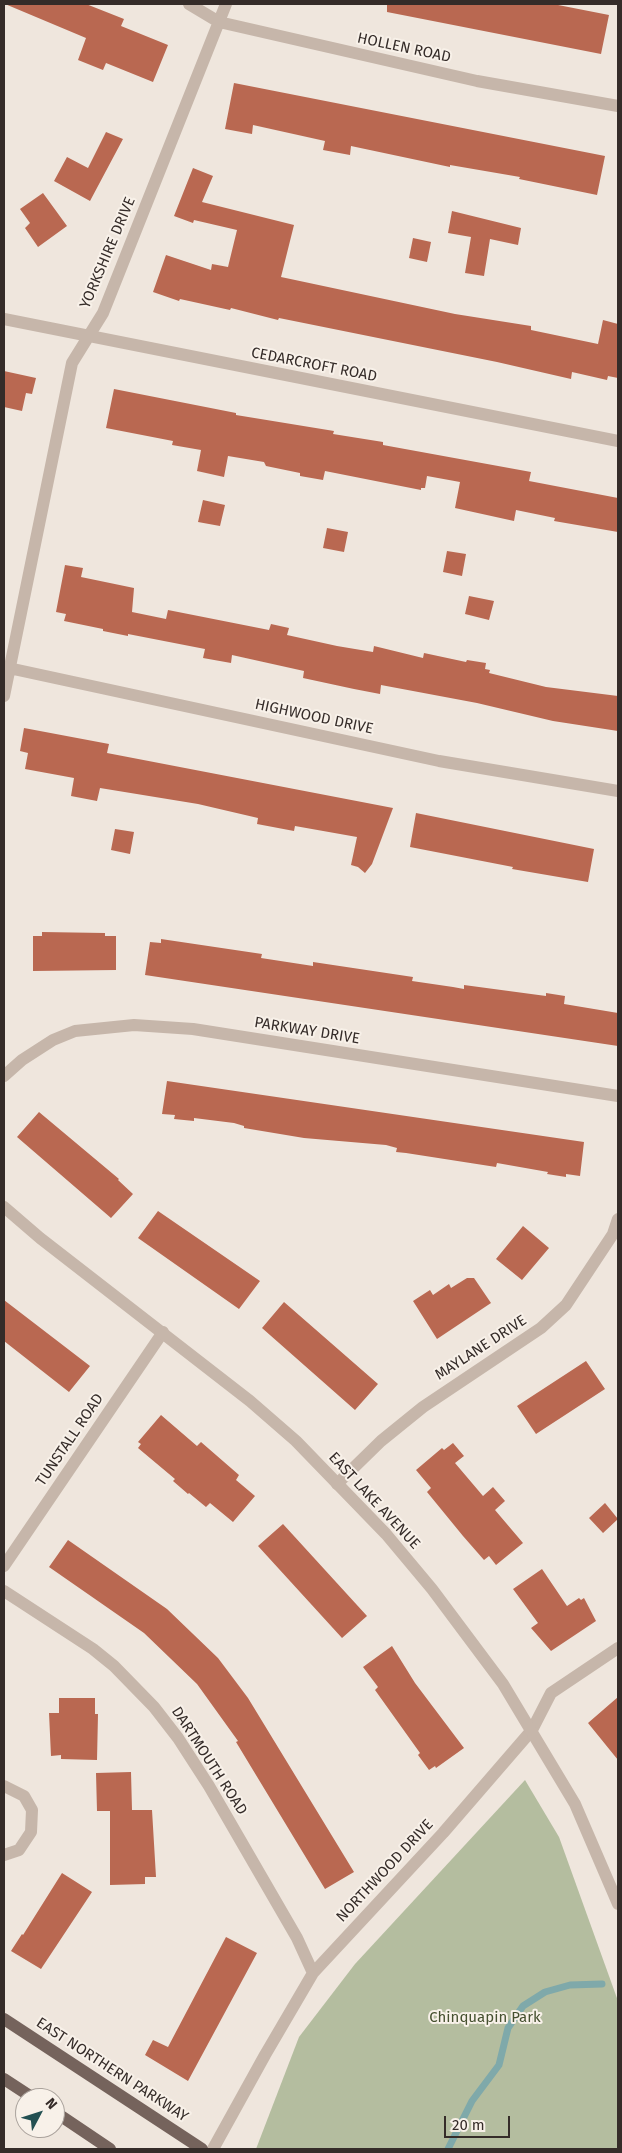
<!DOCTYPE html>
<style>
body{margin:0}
#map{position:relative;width:622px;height:2153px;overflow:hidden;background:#efe6dd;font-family:"Fira Sans",sans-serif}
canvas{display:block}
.frame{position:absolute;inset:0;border:5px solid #352c29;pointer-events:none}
.north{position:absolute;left:15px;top:2088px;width:50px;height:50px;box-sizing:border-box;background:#f8f1e9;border:1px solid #aaa29c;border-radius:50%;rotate:50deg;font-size:14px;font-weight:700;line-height:20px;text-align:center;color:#352c29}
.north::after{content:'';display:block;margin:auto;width:18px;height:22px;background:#235052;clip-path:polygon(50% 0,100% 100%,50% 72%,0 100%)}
.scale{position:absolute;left:444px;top:2116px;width:66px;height:22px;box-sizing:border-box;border:2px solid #352c29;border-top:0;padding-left:6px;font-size:15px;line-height:18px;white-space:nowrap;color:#352c29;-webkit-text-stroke:4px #f8f1e9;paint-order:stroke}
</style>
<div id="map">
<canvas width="622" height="2153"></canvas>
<div class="frame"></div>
<div class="north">N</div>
<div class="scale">20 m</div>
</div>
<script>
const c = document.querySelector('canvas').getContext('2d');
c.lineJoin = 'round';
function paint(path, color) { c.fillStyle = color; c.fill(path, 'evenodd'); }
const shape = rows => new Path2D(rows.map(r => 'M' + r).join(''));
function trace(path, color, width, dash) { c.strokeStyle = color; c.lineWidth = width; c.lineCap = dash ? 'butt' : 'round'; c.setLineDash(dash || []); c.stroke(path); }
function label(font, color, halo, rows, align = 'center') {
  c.font = font + ' "Fira Sans",sans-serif'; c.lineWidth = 4; c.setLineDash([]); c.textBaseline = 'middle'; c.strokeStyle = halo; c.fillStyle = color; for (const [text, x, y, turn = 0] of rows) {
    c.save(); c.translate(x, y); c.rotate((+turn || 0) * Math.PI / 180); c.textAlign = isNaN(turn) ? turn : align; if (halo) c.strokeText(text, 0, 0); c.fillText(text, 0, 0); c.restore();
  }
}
paint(shape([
 [525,1780,559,1837,618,2001,618,2149,256,2149,299,2037,355,1964]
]), '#b4bd9f');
trace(shape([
 [448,2149,472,2101,499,2065,508,2028,523,2006,545,1992,570,1985,602,1984]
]), '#7fa9aa', 7);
paint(shape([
 [5,4,86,4,124,19,121,26,168,45,153,82,106,63,103,70,78,60,86,38],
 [387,4,553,4,609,15,601,54,387,12],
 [234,83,605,156,597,195,519,179,520,177,450,165,450,167,351,146,350,155,323,150,325,141,253,125,252,134,225,129],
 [106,132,123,139,90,201,54,181,67,157,88,168],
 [193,168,213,176,202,202,294,225,281,277,455,314,531,326,531,330,598,344,603,320,618,324,618,378,608,376,607,380,572,372,571,379,497,362,279,318,278,320,231,308,230,310,180,299,179,301,153,292,166,255,211,270,212,264,228,267,237,230,194,220,193,223,174,216],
 [43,193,67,226,38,247,25,228,30,223,20,209],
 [452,211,521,228,518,245,490,239,484,276,465,273,471,237,448,233],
 [413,238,431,242,427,262,409,258],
 [4,371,36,378,32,394,26,393,22,411,4,407],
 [114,389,236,413,236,415,334,431,333,434,383,442,383,445,531,472,529,481,618,498,618,532,554,521,555,518,516,510,514,521,455,508,460,482,427,476,425,488,421,488,421,490,325,471,323,480,300,476,300,473,266,466,264,462,228,456,224,477,197,471,201,450,172,445,173,441,106,428],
 [203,500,225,505,220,526,198,522],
 [327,528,348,532,344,552,323,548],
 [447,551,466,554,462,576,443,572],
 [65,565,83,568,81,577,134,588,132,612,166,619,168,610,269,630,271,624,289,628,287,635,337,646,373,652,374,646,423,658,424,653,466,662,467,660,486,663,485,669,490,670,489,673,546,687,618,696,618,731,553,721,477,703,381,685,380,694,354,689,303,678,304,671,232,655,231,663,203,658,205,649,128,634,128,636,103,631,103,629,64,621,66,614,56,612],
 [469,596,494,601,489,620,465,614],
 [24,728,109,744,107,753,393,808,372,864,365,873,358,867,351,865,357,837,295,826,294,831,257,824,258,818,198,804,100,788,97,801,71,796,74,778,25,769,28,753,20,751],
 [416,813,594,849,588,882,512,869,513,867,410,847],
 [115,829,134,832,130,854,111,850],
 [42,932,105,933,105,936,116,936,116,970,33,971,33,936,42,936],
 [161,939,262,954,261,958,313,966,313,962,413,977,412,981,453,987,464,989,464,985,546,996,546,993,565,996,564,1004,618,1013,618,1046,145,975,150,942,161,943],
 [167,1081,584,1142,580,1176,566,1174,566,1177,547,1174,548,1172,497,1163,496,1167,406,1153,396,1152,397,1148,386,1145,304,1138,244,1128,244,1126,234,1123,194,1118,194,1121,174,1119,175,1115,162,1114],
 [39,1112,119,1179,118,1180,133,1194,111,1218,17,1137],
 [158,1211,260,1281,239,1309,138,1238],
 [523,1226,549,1248,522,1280,496,1259],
 [467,1278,474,1278,491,1303,437,1339,413,1301,430,1290,433,1295,449,1284,451,1288],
 [4,1300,90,1366,69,1392,4,1341],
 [284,1302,378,1384,355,1410,262,1328],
 [586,1361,605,1389,536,1434,517,1406],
 [161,1415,197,1446,201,1442,239,1475,236,1480,255,1496,233,1522,210,1503,206,1507,189,1493,188,1494,173,1481,175,1479,138,1448,141,1444,138,1442],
 [453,1443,464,1456,455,1463,483,1496,493,1487,505,1501,495,1510,523,1543,496,1565,489,1556,484,1560,463,1536,427,1492,431,1488,416,1470,442,1448,444,1450],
 [605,1503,618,1519,603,1533,589,1518],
 [283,1524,367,1616,342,1638,258,1546],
 [68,1540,167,1609,218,1658,248,1698,354,1872,325,1889,236,1742,238,1741,197,1684,144,1633,49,1567],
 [542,1569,567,1606,579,1598,581,1600,584,1598,596,1621,551,1651,531,1628,538,1623,513,1589],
 [392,1646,415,1683,464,1748,436,1768,435,1766,429,1770,418,1755,420,1753,375,1690,378,1687,363,1667],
 [618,1697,618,1760,588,1723],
 [59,1698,95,1698,95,1714,98,1714,97,1760,61,1759,61,1755,51,1756,49,1713,59,1713],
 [131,1772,132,1810,152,1810,156,1877,145,1877,145,1884,110,1885,110,1811,97,1811,96,1773],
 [62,1873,92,1892,41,1969,11,1951,22,1934,23,1935],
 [226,1937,257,1953,188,2081,145,2055,153,2040,168,2047]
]), '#b96851');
trace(shape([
 [189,4,219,22,477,81,618,106],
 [4,319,618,441],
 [4,667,439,761,618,791],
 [4,696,72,363,103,313,226,4],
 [4,1076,22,1060,53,1040,75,1031,134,1025,193,1029,618,1096],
 [337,1484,381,1441,423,1407,541,1328,566,1305,613,1234,618,1219],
 [4,1566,163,1332],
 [4,1591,93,1649,114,1666,154,1707,178,1738,209,1786,297,1938,313,1973],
 [4,1786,24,1796,32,1810,31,1832,19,1850,4,1855],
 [213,2149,265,2055,313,1973,443,1833,532,1730,551,1693,618,1648]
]), '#c6b6aa', 12);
trace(shape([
 [4,1207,40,1238,250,1401,296,1441,386,1534,432,1589,503,1684,575,1804,618,1904]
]), '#c6b6aa', 12);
trace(shape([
 [4,2019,202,2149],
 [4,2079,33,2098],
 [55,2112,110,2149]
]), '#75635c', 12);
label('15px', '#352c29', '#f8f1e9', [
 ["HOLLEN ROAD",404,48,12],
 ["YORKSHIRE DRIVE",108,253,-67],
 ["CEDARCROFT ROAD",314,365,11],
 ["HIGHWOOD DRIVE",314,717,12],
 ["PARKWAY DRIVE",307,1031,9],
 ["MAYLANE DRIVE",481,1348,-33],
 ["TUNSTALL ROAD",70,1440,-56],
 ["EAST LAKE AVENUE",374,1501,47],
 ["DARTMOUTH ROAD",209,1761,57],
 ["NORTHWOOD DRIVE",385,1871,-47],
 ["EAST NORTHERN PARKWAY",112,2070,33]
]);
label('15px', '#45502f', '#f8f1e9', [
 ["Chinquapin Park",485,2018]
]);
</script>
